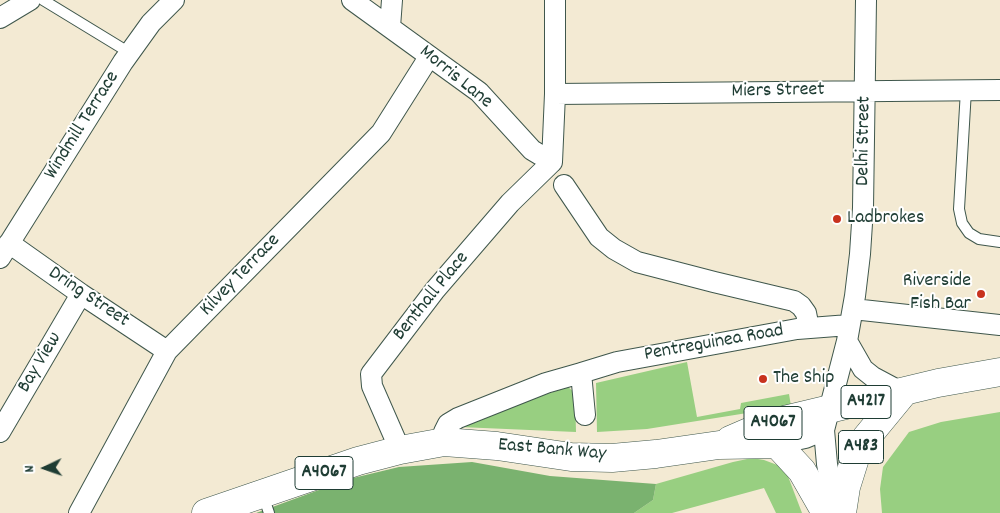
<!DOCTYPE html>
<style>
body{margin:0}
#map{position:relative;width:1000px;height:513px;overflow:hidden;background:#f3ead3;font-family:Dekko,sans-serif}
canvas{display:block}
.north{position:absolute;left:20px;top:443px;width:50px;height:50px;-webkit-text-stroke:4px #fff;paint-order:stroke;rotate:267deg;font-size:14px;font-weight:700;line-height:20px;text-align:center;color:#1f3d34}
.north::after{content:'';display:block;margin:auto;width:18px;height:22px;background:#1f3d34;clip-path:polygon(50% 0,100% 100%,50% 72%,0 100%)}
</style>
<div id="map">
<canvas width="1000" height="513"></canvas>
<div class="north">N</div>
</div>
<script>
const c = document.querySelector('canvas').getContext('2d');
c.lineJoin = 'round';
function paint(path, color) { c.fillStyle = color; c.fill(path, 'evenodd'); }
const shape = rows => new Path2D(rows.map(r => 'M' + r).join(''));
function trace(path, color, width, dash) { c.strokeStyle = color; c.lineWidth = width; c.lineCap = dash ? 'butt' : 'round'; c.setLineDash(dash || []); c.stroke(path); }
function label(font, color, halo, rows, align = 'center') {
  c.font = font + ' Dekko,sans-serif'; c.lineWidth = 4; c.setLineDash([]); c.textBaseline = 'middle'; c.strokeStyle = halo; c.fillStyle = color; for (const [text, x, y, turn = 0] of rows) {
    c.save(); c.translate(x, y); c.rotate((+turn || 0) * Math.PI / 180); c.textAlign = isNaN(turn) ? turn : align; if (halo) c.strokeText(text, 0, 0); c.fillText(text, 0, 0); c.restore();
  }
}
paint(shape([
 [687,362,697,417,740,409,741,403,789,394,791,406,647,429,597,432,596,383],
 [568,387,575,393,576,432,460,427,465,421],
 [1000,412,1000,513,882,513,880,489,883,467,909,432,941,422],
 [752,458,764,460,780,466,786,471,802,513,776,513,764,488,672,513,634,513,653,500,656,484,733,462]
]), '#98cf81');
paint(shape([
 [472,462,550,476,656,484,653,500,634,513,256,513,349,479,399,467]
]), '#7ab26f');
const service = shape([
 [43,0,130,53],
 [966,90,959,209,962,223,969,233,979,239,1000,242],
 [263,495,269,513]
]);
const minor = shape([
 [352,0,479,92,532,150,552,162],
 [0,18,30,0],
 [390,27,392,0],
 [555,94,1000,90],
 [552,162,555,94,555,0],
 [564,185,599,237,614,249,637,262,714,282,794,301,801,306,806,313,809,328],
 [9,243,81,294,167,351],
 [0,258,123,62,151,23,174,0],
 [853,309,1000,325],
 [847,341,863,369,873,377,903,393],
 [585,415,581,373,617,362,797,329,849,325],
 [0,432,81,294],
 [444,442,444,432,448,424,458,418,546,383,581,373],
 [777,444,805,438,824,430],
 [400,450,372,386,371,374,435,290,510,203,552,162],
 [79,513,167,351,381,133,429,57],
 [836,513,827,464,824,430,847,341,855,296,860,254,863,208,866,0]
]);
const primary = shape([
 [730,440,767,424,938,383,1000,372],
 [206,513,358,461,400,450,444,442,497,446,571,457,612,458,656,454,719,445,777,444,802,471,826,513],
 [842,513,846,487,856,455,866,438,903,393]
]);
trace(service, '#3f574c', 12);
trace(minor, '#3f574c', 22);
trace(primary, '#3f574c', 29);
trace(service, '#fff', 10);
trace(minor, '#fff', 20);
trace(primary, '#fff', 28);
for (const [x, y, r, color] of [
 [837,219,5,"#c8321e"],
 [981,294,5,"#c8321e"],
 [763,379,5,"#c8321e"]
]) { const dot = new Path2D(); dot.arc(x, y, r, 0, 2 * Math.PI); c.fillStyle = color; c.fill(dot); trace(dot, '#fff', 2); }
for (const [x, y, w] of [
 [866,402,50],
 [773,423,58],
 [861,447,45],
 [324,473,58]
]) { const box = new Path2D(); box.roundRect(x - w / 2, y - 16.5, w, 33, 4); c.fillStyle = '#fff'; c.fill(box); trace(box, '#1f3d34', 1); }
label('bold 19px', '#1f3d34', null, [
 ["A4217",866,402],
 ["A4067",773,423],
 ["A483",861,447],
 ["A4067",324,473]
]);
label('20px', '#1f3d34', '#fff', [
 ["Morris Lane",455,78,39],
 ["Miers Street",778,92,-1],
 ["Windmill Terrace",83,126,-58],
 ["Delhi Street",865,141,-89],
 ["Kilvey Terrace",241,276,-46],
 ["Benthall Place",432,297,-51],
 ["Dring Street",88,298,34],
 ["Pentreguinea Road",714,344,-10],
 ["Bay View",41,363,-59],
 ["East Bank Way",552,451,5]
]);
label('20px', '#1f3d34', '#fff', [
 ["Ladbrokes",847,219],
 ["Riverside",971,282,"right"],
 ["Fish Bar",971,305,"right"],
 ["The Ship",773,379]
], 'left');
</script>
